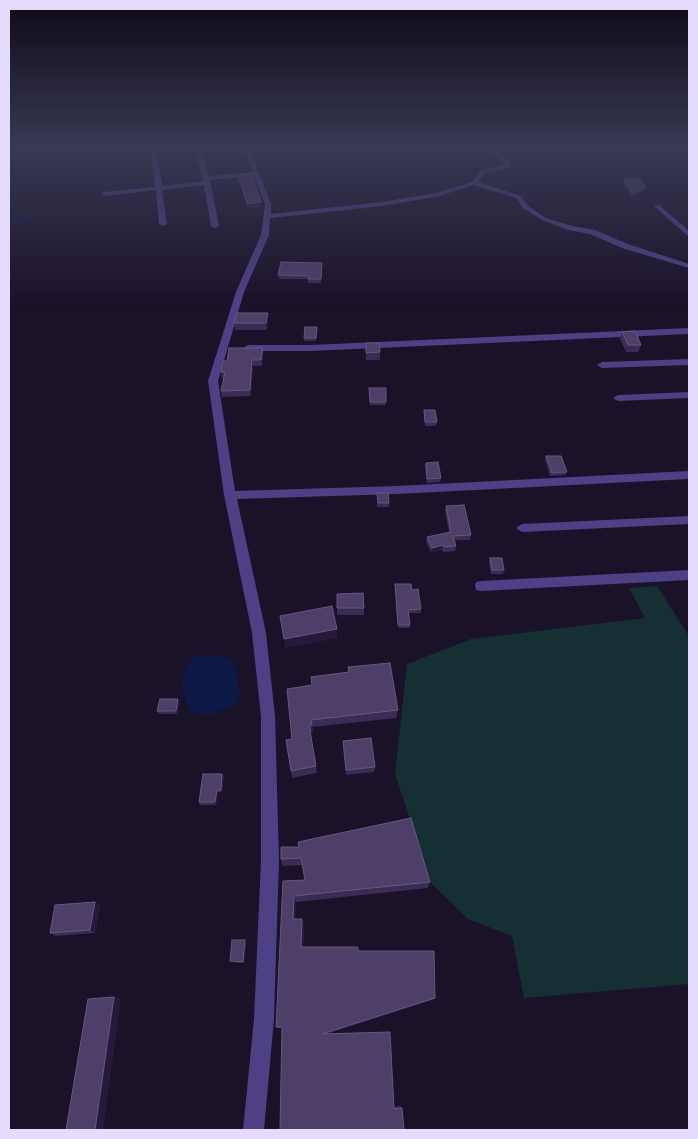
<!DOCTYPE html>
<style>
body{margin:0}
#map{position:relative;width:698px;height:1139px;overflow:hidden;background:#1a1229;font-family:"Fira Sans Condensed",sans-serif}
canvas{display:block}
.frame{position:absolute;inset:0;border:10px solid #e5dcfd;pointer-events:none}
</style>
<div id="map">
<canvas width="698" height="1139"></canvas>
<div class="frame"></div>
</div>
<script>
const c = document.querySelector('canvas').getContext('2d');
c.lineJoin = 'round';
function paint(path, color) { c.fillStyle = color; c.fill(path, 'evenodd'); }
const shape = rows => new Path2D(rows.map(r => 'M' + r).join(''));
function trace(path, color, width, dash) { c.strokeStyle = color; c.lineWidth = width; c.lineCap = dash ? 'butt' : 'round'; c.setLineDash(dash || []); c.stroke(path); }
paint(shape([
 [657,586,689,636,689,984,524,998,512,936,468,919,431,883,395,774,407,664,471,639,645,618,629,588]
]), '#152f32');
paint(shape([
 [207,655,223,656,235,662,240,692,236,704,213,714,191,713,185,700,182,685,184,670,193,657]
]), '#0e1946');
paint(shape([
 [25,217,28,217,28,221,9,224,9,220,25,217]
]), '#0e1946');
paint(shape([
 [243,147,249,147,271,204,271,214,382,202,435,193,472,182,481,170,504,165,505,163,492,154,490,148,503,147,496,149,497,152,511,162,511,164,508,168,485,173,478,182,521,196,528,206,546,218,572,226,595,230,628,244,689,264,689,268,622,248,590,234,568,230,542,220,523,208,516,198,474,185,436,197,382,206,270,218,269,235,244,292,218,381,235,491,397,486,689,471,689,479,397,494,237,499,266,633,275,716,279,860,274,1019,264,1130,243,1130,254,1019,261,860,261,716,252,633,224,495,208,381,236,292,261,235,265,204,254,176,210,180,219,226,215,228,211,226,204,185,162,190,167,224,163,226,159,224,156,190,104,196,101,194,104,192,155,187,151,152,154,150,157,152,162,186,203,181,195,149,198,147,201,149,209,176,253,172,243,147],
 [655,205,659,205,689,231,689,237,655,207,655,205],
 [689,328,689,334,311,351,248,351,243,348,248,345,311,345,689,328],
 [689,359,689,365,602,368,597,365,602,362,689,359],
 [689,392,689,398,618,401,613,398,618,395,689,392],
 [689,516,689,524,522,532,516,528,522,524,689,516],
 [689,570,689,580,481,591,476,590,475,586,476,582,481,581,689,570]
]), '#4e4085');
paint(shape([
 [681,147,689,147,689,156],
 [238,175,261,202,261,207,248,208,239,179],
 [624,179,646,187,645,190,632,197,623,182],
 [322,266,321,283,308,283,308,279,279,279,278,275],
 [268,320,267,330,235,330,234,323],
 [317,327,316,341,304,341,304,338],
 [622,332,641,345,638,352,626,352,620,339],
 [366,343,380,352,380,360,366,360],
 [263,348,263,353,262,366,253,366,251,396,222,397,221,391,224,378,222,378,221,372,227,361],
 [369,388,386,402,386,405,370,405],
 [424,410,437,422,436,426,425,426,424,414],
 [546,456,567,472,565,475,550,476,545,460],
 [426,463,441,478,440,482,427,483,425,466],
 [377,493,389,503,389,507,377,507],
 [446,506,471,535,470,540,454,540,456,546,455,551,443,552,442,550,431,553,426,542,427,537,449,532,445,511],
 [490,558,504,570,503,574,491,574,489,562],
 [395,584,412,590,421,609,421,613,409,613,410,625,410,628,398,628],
 [337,594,364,608,364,615,337,615],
 [348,667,398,710,396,718,312,727,313,732,310,732,317,773,292,778,291,771,312,685,348,672],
 [178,699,180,702,177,714,159,714,157,711],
 [343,741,375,767,374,772,346,775],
 [222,774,224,777,222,792,218,792,216,805,200,805,199,802],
 [281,847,430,882,428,888,296,902,295,919,302,919,304,924,303,947,358,951,435,998,432,1000,327,1034,394,1107,400,1106,402,1108,404,1130,282,1028,279,1028,276,1027,283,881,305,880,303,865,283,866,281,859],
 [100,905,95,933,55,936,50,933],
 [246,942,244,963,231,962,230,961]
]), '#3b2c56');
paint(shape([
 [646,187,645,190,632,197,633,193],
 [261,202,261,207,248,208,247,204],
 [268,313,268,320,267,330,266,323],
 [263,348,263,353,262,366,261,360],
 [252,360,253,366,251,396,250,390],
 [443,545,442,550,431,553,432,548],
 [337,629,337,638,285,648,284,639],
 [178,699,180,702,177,714,176,711],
 [222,774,224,777,222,792,221,790],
 [217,790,218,792,216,805,215,802],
 [294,896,296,902,295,924,293,919],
 [95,902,100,905,95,933,90,930],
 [302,919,304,924,303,951,301,947],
 [245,940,246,942,244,963,243,962],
 [114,997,121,999,103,1130,95,1130],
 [435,998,432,1000,323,1035,322,1034]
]), '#261a3c');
const building = shape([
 [685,147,689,147,689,151,685,147],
 [252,174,261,202,247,204,238,175,252,174],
 [624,179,640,179,646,187,633,193,624,179],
 [281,262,322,263,321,279,308,279,308,276,278,275,281,262],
 [237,313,268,313,266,323,234,323,237,313],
 [305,327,317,327,316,338,304,338,305,327],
 [635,331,641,345,628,345,622,332,635,331],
 [366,343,379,343,380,352,366,353,366,343],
 [229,348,263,348,261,360,252,360,250,390,221,391,225,372,221,372,223,361,227,361,229,348],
 [369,388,386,388,386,402,370,402,369,388],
 [424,410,435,410,437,422,425,422,424,410],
 [546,456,561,456,567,472,552,473,546,456],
 [438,462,441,478,427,479,426,463,438,462],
 [377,493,388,493,389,503,378,503,377,493],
 [464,505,471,535,453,536,456,546,444,547,443,545,432,548,427,537,451,532,446,506,464,505],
 [490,558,502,558,504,570,492,570,490,558],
 [395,584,411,584,412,590,418,589,421,609,408,610,410,625,398,625,395,584],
 [363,593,364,608,337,608,337,594,363,593],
 [332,606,337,629,284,639,280,616,332,606],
 [390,663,398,710,311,720,312,724,309,725,316,766,291,771,286,740,292,739,287,689,312,685,311,677,349,672,348,667,390,663],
 [160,699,178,699,176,711,157,711,160,699],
 [371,738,375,767,346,770,343,741,371,738],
 [203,774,222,774,221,790,217,790,215,802,199,802,203,774],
 [411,818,430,882,294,896,293,919,302,919,301,947,358,947,358,951,434,951,435,998,322,1034,390,1032,394,1109,402,1108,404,1130,280,1130,282,1027,276,1027,283,881,305,880,301,858,281,859,281,847,299,847,298,842,411,818],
 [95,902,90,930,50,933,55,905,95,902],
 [232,940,245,940,243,962,230,961,232,940],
 [114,997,95,1130,66,1130,88,999,114,997]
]);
paint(building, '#4d3f68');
trace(building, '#65587f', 1);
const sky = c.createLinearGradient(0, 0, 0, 306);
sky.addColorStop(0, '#0e0a17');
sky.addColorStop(0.48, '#383954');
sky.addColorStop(1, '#38395400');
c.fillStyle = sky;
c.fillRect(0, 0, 698, 306);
</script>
